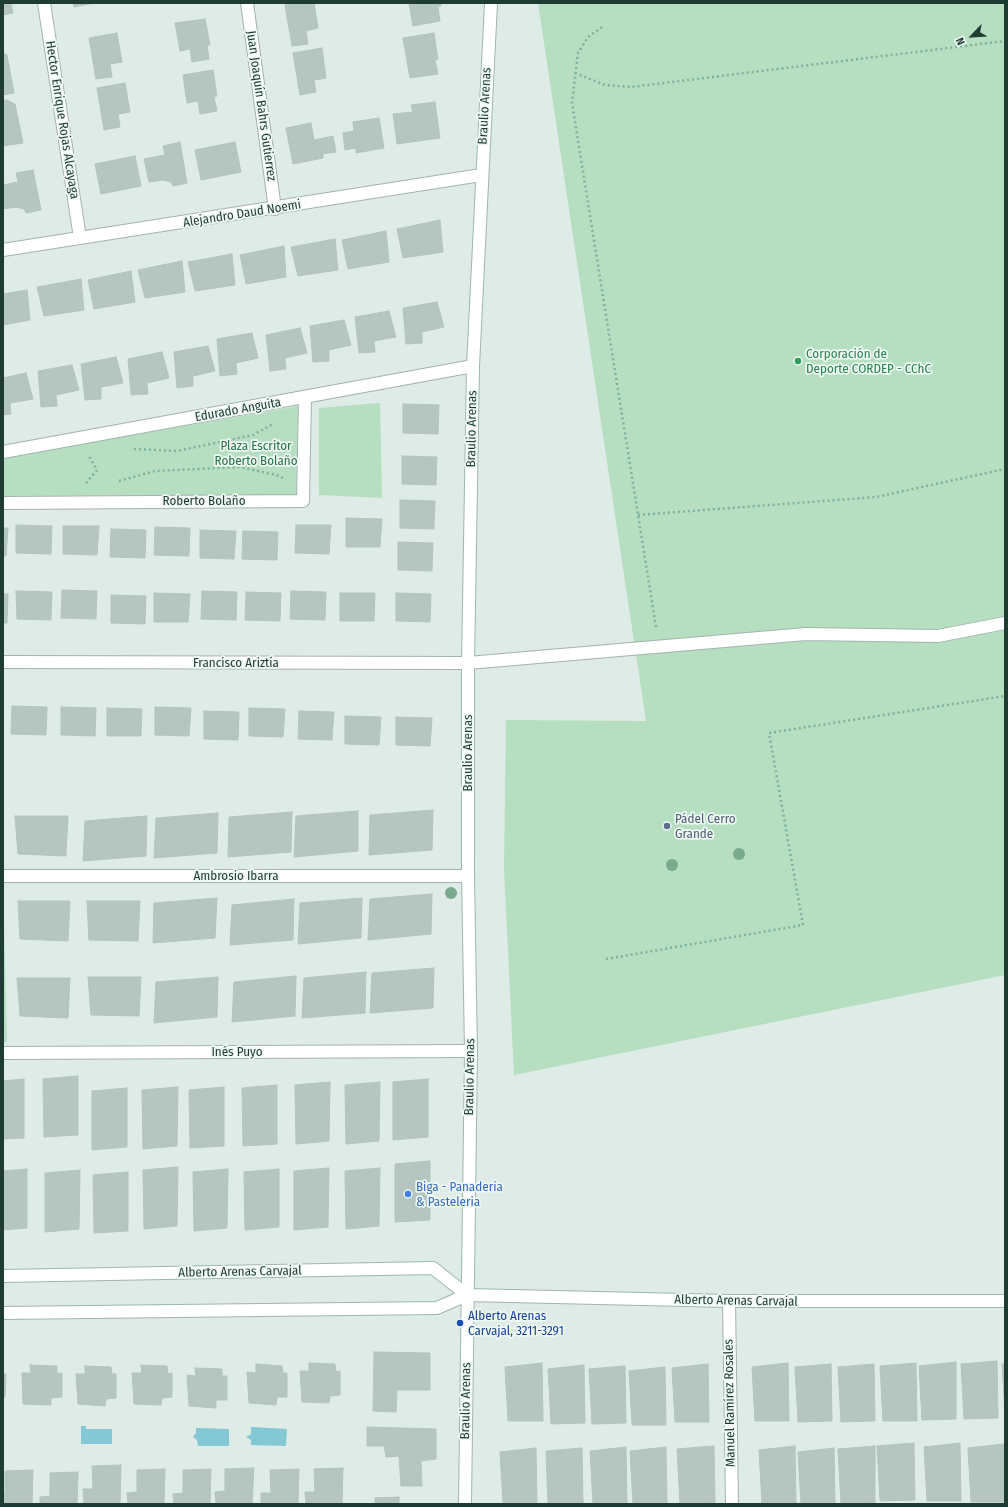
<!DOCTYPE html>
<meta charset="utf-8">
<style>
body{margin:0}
#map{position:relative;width:1008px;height:1507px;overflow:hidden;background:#dfebe6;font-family:"Fira Sans Condensed",sans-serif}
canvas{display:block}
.frame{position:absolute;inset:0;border:4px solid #1f3c34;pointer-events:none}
.north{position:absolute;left:952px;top:16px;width:40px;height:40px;-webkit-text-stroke:3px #eff8f3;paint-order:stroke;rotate:245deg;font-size:11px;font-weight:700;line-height:16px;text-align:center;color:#1f3c34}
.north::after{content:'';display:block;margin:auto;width:14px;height:18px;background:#1f3c34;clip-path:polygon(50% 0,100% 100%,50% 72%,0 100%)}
</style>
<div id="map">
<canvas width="1008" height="1507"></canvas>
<div class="frame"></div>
<div class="north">N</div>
</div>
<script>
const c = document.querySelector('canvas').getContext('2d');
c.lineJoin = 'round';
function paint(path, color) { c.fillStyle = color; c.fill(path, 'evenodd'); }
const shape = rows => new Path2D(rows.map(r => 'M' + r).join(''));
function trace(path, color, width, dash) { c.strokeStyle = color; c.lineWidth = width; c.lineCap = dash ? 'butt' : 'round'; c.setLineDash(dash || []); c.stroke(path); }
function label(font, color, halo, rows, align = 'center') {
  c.font = font + ' "Fira Sans Condensed",sans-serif'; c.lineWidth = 3.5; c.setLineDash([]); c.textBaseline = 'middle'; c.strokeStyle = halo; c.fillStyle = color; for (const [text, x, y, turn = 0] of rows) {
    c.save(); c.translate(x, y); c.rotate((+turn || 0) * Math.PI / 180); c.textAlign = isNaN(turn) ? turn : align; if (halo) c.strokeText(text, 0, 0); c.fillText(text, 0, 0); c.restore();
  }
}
paint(shape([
 [538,3,1005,3,1005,975,514,1075,504,868,506,720,646,721],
 [380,403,382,498,319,495,319,408],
 [298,406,296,495,3,496,3,458],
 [3,879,7,1042,3,1042]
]), '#b6dec1');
paint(shape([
 [81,1426,86,1426,86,1429,112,1429,112,1444,81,1444],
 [251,1427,287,1429,286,1446,251,1445,251,1440,246,1437,251,1434],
 [196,1428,229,1429,229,1446,198,1446,197,1440,193,1437,196,1433]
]), '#83c8d4');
const building = shape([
 [3,3,11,3,13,13,3,15,3,3],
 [73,3,94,3,74,7,73,3],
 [293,3,314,3,318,28,306,31,308,44,292,46,285,5,293,3],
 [409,3,441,3,441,6,438,7,440,21,413,26,409,3],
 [205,19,210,45,207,45,209,59,192,62,190,49,180,51,175,23,205,19],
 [117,33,122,62,110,64,112,77,96,79,89,38,117,33],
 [434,33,438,59,435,60,438,74,410,78,403,38,434,33],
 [322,48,326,78,314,80,316,92,300,95,293,53,322,48],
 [3,53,7,55,14,93,3,95,3,53],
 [213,70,217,96,214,97,217,111,200,114,198,101,187,103,183,75,213,70],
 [125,83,130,112,118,114,120,127,104,130,97,88,125,83],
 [7,100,15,104,23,143,3,146,3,101,7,100],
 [435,102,440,138,397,144,393,114,413,112,411,105,435,102],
 [379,118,384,148,356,153,356,148,345,150,343,133,354,131,353,122,379,118],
 [311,123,314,140,333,136,336,152,323,154,323,158,293,164,286,128,311,123],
 [180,142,187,183,173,186,171,182,163,180,149,182,144,159,165,155,163,146,180,142],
 [235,142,241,172,201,180,195,150,235,142],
 [135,156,141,186,101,194,95,164,135,156],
 [33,170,41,210,26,213,24,209,16,207,3,209,3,185,18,182,16,173,33,170],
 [440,220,443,252,403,258,397,229,440,220],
 [386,231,389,262,348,269,342,240,386,231],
 [335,239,338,270,298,276,291,247,335,239],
 [284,246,286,277,246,284,240,255,284,246],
 [232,254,235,285,195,291,188,262,232,254],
 [182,261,185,292,145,298,138,270,182,261],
 [131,271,135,302,94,309,88,280,131,271],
 [81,279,84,310,44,316,37,287,81,279],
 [27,290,30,320,3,325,3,294,27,290],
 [437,302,444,327,422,332,422,343,406,344,403,308,437,302],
 [389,311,396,337,374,341,375,352,359,353,355,317,389,311],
 [344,320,351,345,329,350,329,361,313,362,310,326,344,320],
 [300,328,307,353,285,358,286,369,270,371,266,335,300,328],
 [252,333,258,358,236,363,237,374,220,376,217,339,252,333],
 [208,346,215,371,193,376,193,386,177,388,174,352,208,346],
 [162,352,169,378,147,383,148,394,131,395,128,359,162,352],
 [116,357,123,383,101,387,101,399,85,400,81,364,116,357],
 [72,365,79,390,56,395,57,406,41,407,38,371,72,365],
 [26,373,33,399,10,403,11,414,3,415,3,378,26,373],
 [403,404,439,405,438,434,403,433,403,404],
 [402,456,437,457,436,485,402,484,402,456],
 [400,500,435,501,434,529,400,528,400,500],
 [346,518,382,519,380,547,346,547,346,518],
 [16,525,52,526,51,554,16,553,16,525],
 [296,525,331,525,329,554,295,553,296,525],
 [63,526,99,526,97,555,63,554,63,526],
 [155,527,190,528,189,556,154,555,155,527],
 [3,528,8,528,6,556,3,556,3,528],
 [111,529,146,530,145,558,110,557,111,529],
 [200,530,236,531,234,559,200,558,200,530],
 [243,531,278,532,277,560,242,559,243,531],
 [398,542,433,543,432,571,398,570,398,542],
 [62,590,97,591,96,619,61,618,62,590],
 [16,591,52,592,51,620,17,619,16,591],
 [202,591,237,592,236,620,201,619,202,591],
 [291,591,326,592,325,620,290,619,291,591],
 [246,592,281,593,280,621,245,620,246,592],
 [154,593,190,594,188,622,154,622,154,593],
 [340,593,375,593,374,621,340,621,340,593],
 [396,593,431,594,430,622,396,621,396,593],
 [3,594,8,594,7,623,3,623,3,594],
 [111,595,146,596,145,624,111,623,111,595],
 [12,706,47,707,46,735,11,734,12,706],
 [61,707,96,708,95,736,61,735,61,707],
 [155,707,191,708,189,736,155,735,155,707],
 [107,708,142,709,141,736,107,736,107,708],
 [249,708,285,709,283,737,249,736,249,708],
 [204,711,239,712,238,740,204,739,204,711],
 [299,711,334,712,332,740,298,739,299,711],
 [345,716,381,717,379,745,345,744,345,716],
 [396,717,432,718,430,746,396,745,396,717],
 [433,810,432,850,369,855,370,815,433,810],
 [358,811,358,851,294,857,296,816,358,811],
 [292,812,291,852,228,857,229,817,292,812],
 [218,813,217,853,154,858,156,818,218,813],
 [15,816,68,816,66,856,18,854,15,816],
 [147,816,146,856,83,861,85,821,147,816],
 [432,894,431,934,368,940,370,899,432,894],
 [217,898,215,938,153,943,154,903,217,898],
 [362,898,361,938,298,944,300,903,362,898],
 [294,899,293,940,230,945,232,905,294,899],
 [18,901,70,901,68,941,20,939,18,901],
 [87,901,140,901,138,941,89,940,87,901],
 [434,968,433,1008,370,1013,372,973,434,968],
 [366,972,365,1013,302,1018,304,978,366,972],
 [296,976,295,1016,232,1022,234,982,296,976],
 [88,977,141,977,139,1016,91,1015,88,977],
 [218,977,217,1017,154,1023,156,982,218,977],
 [17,978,70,978,68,1018,20,1016,17,978],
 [78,1076,78,1135,44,1137,43,1079,78,1076],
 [24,1079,24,1138,3,1139,3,1081,24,1079],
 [428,1079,428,1137,393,1140,393,1082,428,1079],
 [330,1082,329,1141,296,1144,295,1085,330,1082],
 [380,1082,379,1141,346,1144,345,1085,380,1082],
 [277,1085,277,1144,243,1146,242,1088,277,1085],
 [178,1087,177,1146,143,1149,142,1090,178,1087],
 [224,1087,224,1146,190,1148,189,1090,224,1087],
 [127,1088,127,1147,92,1150,92,1091,127,1088],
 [430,1161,430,1220,395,1222,395,1164,430,1161],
 [178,1167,177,1226,144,1229,143,1170,178,1167],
 [329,1168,328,1227,294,1230,294,1171,329,1168],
 [380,1168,379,1226,346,1229,345,1171,380,1168],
 [27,1169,27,1228,3,1230,3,1171,27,1169],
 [228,1169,227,1228,194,1231,193,1172,228,1169],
 [279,1169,279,1227,245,1230,244,1172,279,1169],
 [80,1170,79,1229,45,1232,45,1173,80,1170],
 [128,1172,128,1231,94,1233,93,1175,128,1172],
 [374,1352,430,1353,430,1390,397,1390,396,1412,373,1411,374,1352],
 [997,1361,998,1418,964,1419,961,1364,997,1361],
 [956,1362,956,1419,922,1420,919,1366,956,1362],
 [309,1363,335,1364,336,1372,340,1371,340,1395,330,1396,329,1403,302,1402,300,1371,309,1371,309,1363],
 [542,1363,543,1421,508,1421,505,1367,542,1363],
 [788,1363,789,1421,755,1421,752,1367,788,1363],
 [916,1363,917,1421,883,1421,880,1366,916,1363],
 [256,1364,282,1366,283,1373,287,1373,287,1397,277,1397,276,1405,249,1403,247,1372,256,1373,256,1364],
 [708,1364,709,1422,675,1422,672,1368,708,1364],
 [831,1364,832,1421,798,1422,795,1367,831,1364],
 [874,1364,875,1421,841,1422,838,1367,874,1364],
 [1002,1364,1005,1364,1005,1414,1002,1364],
 [30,1365,57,1366,57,1374,62,1373,62,1397,51,1398,51,1405,23,1404,22,1373,31,1373,30,1365],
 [141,1365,167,1366,168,1374,172,1373,172,1397,162,1398,161,1405,134,1404,132,1373,142,1373,141,1365],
 [584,1365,585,1423,551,1424,548,1369,584,1365],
 [85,1366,111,1367,112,1374,116,1374,116,1398,106,1399,105,1406,78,1404,76,1374,85,1374,85,1366],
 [625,1366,626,1423,592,1424,589,1369,625,1366],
 [665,1367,666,1425,632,1425,629,1371,665,1367],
 [195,1368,222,1369,222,1376,227,1376,227,1400,216,1400,216,1408,189,1406,187,1375,196,1376,195,1368],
 [3,1374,6,1374,5,1397,3,1397,3,1374],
 [367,1427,436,1429,436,1459,421,1461,422,1486,401,1486,399,1456,386,1457,384,1446,367,1446,367,1427],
 [914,1443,915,1500,880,1501,877,1446,914,1443],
 [960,1443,961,1501,927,1501,924,1447,960,1443],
 [1004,1444,1005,1502,971,1502,968,1448,1004,1444],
 [714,1446,715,1503,680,1504,677,1449,714,1446],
 [795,1446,796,1504,762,1504,759,1450,795,1446],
 [875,1446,875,1503,841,1504,838,1449,875,1446],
 [626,1447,627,1504,593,1504,590,1451,626,1447],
 [666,1447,667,1504,633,1504,630,1451,666,1447],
 [536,1448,537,1504,503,1504,500,1452,536,1448],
 [582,1448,583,1504,548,1504,546,1451,582,1448],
 [834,1448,835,1504,801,1504,798,1452,834,1448],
 [121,1465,120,1504,84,1504,83,1489,93,1489,92,1466,121,1465],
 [254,1468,252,1504,216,1504,215,1492,225,1491,225,1469,254,1468],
 [343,1468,342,1504,306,1504,305,1492,315,1492,314,1469,343,1468],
 [165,1469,164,1504,128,1504,127,1493,137,1492,137,1470,165,1469],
 [211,1469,210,1504,174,1504,173,1494,183,1493,183,1470,211,1469],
 [299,1469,298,1504,261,1504,261,1493,271,1493,270,1470,299,1469],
 [33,1470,32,1504,3,1504,3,1494,5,1493,5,1471,33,1470],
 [78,1472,77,1504,40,1504,40,1497,50,1496,50,1473,78,1472],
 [399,1497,399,1504,375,1504,375,1498,399,1497]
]);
paint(building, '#b4c6bf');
trace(building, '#b1c5bd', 1);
const lane = shape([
 [468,663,806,634,938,636,1005,623]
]);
const street = shape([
 [44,3,80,238],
 [247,3,275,209],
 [3,250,481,175],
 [3,452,473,366],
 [3,503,303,501,305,398],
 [3,662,468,663],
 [3,876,468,876],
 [3,1053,471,1051],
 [729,1301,732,1504]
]);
const secondary = shape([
 [3,1276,433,1268,467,1295],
 [3,1313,437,1308,467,1295,729,1301,1005,1301],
 [465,1504,471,1051,468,876,468,663,473,366,491,3]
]);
trace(lane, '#a2b3ad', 14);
trace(street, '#a2b3ad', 14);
trace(secondary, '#9db7ae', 14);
trace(shape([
 [602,27,588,37,578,53,572,103,656,627],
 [575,73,605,85,631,87,1005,41],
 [134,449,177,451,253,435,273,424],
 [119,481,155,471,241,467,280,476,284,479],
 [86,483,97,470,89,456],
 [638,515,876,497,1005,469],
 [606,959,803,925,769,733,1005,696]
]), '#7db1a0', 2.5, [2, 3]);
trace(lane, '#fff', 12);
trace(street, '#fff', 12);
trace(secondary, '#fff', 12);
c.fillStyle = '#7aaa8d';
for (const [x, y] of [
 [739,854],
 [672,865],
 [451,893]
]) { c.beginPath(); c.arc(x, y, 6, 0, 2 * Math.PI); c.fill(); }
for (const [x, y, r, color] of [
 [798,361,4,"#2e9e5b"],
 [667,826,4,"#5c6f8a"],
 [408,1194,4,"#3f7fe0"],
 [460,1323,4,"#1a4fb4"]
]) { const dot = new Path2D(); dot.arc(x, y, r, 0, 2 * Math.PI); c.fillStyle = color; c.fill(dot); trace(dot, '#eff8f3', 1.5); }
label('13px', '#1f3c34', '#eff8f3', [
 ["Juan Joaquín Bahrs Gutierrez",261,106,82],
 ["Braulio Arenas",485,106,-87],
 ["Hector Enrique Rojas Alcayaga",62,120,81],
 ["Alejandro Daud Noemi",242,214,-9],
 ["Edurado Anguita",238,410,-10],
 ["Braulio Arenas",472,429,-89],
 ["Roberto Bolaño",204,501],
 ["Francisco Ariztía",236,663],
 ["Braulio Arenas",468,753,-90],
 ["Ambrosio Ibarra",236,876],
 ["Inés Puyo",237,1052],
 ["Braulio Arenas",470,1077,-89],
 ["Alberto Arenas Carvajal",240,1272,-1],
 ["Alberto Arenas Carvajal",736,1301,1],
 ["Braulio Arenas",466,1401,-89],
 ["Manuel Ramírez Rosales",730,1403,-91]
]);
label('13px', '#27864d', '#eff8f3', [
 ["Corporación de",806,354],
 ["Deporte CORDEP - CChC",806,369]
], 'left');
label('13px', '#277545', '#eff8f3', [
 ["Plaza Escritor",256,446],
 ["Roberto Bolaño",256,461]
]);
label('13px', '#4e5e75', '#eff8f3', [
 ["Pádel Cerro",675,819],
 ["Grande",675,834]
], 'left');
label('13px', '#366cbe', '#eff8f3', [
 ["Biga - Panaderia",416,1187],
 ["& Pasteleria",416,1202]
], 'left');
label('13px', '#164399', '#eff8f3', [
 ["Alberto Arenas",468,1316],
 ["Carvajal, 3211-3291",468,1331]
], 'left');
</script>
